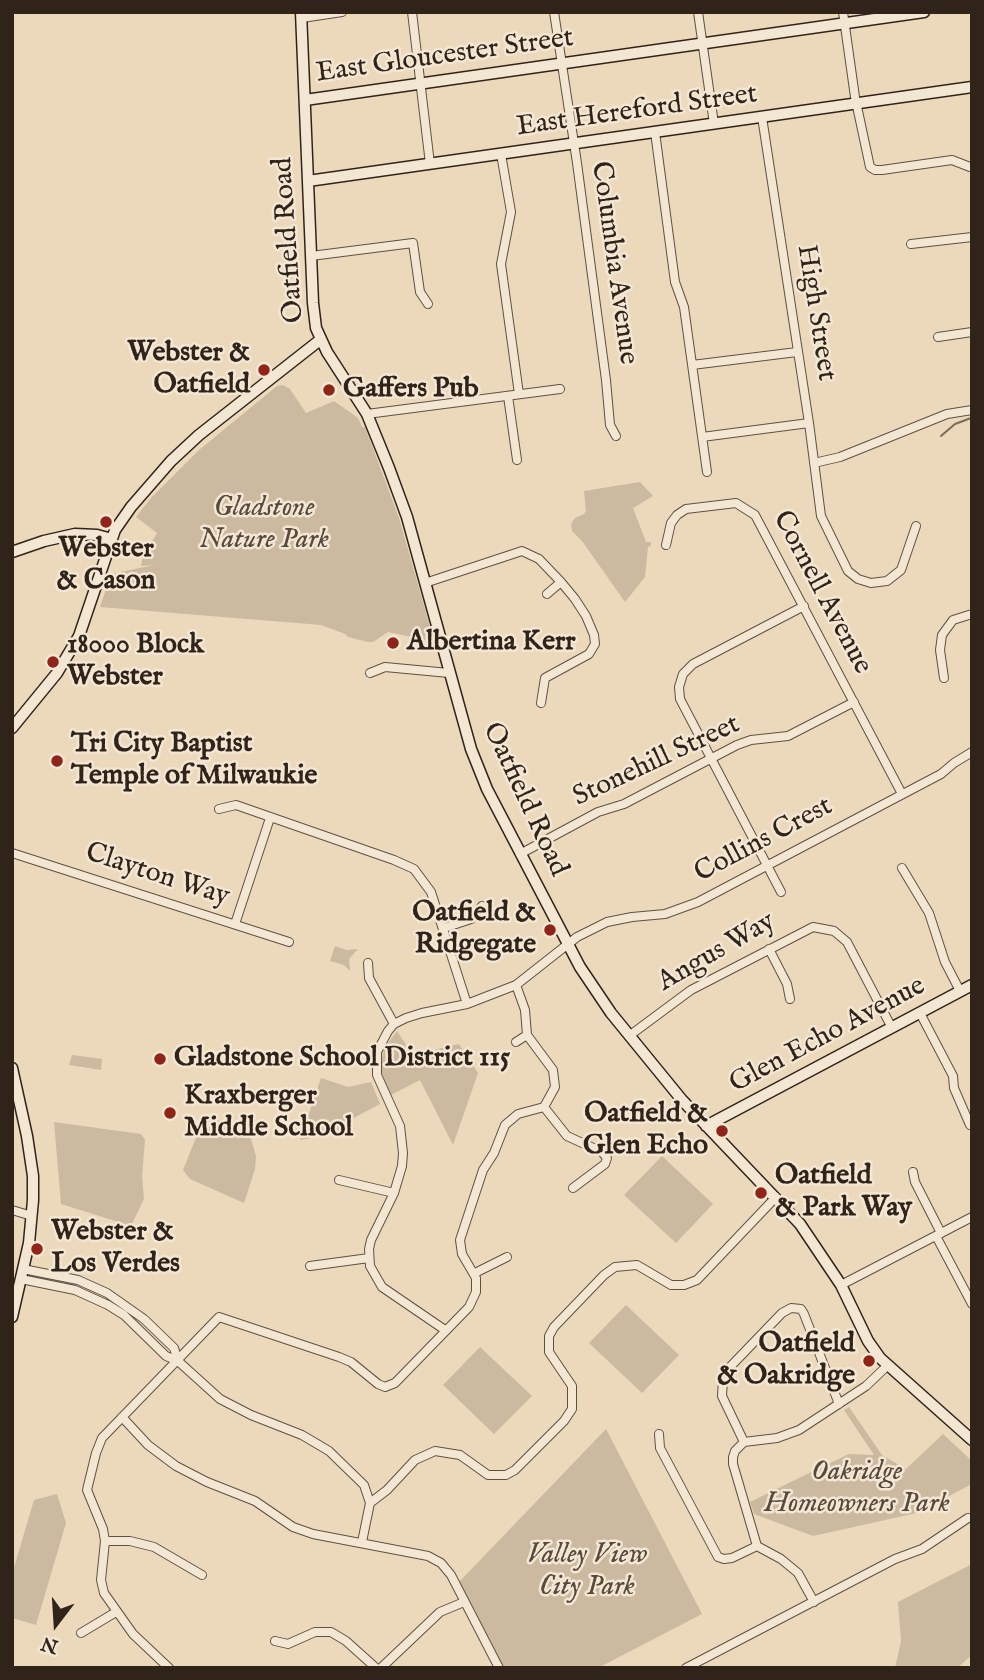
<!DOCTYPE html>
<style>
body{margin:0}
#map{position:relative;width:984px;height:1680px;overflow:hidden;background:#ecd9bb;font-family:"IM FELL English",serif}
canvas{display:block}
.frame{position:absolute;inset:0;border:14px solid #30241a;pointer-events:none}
.north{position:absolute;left:21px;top:1589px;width:70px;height:70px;-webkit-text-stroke:5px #f3e6d3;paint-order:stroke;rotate:197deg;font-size:19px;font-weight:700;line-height:28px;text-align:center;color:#30241a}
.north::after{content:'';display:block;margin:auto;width:24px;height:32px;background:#30241a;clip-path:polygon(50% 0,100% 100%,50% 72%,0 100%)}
</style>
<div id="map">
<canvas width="984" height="1680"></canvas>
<div class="frame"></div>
<div class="north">N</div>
</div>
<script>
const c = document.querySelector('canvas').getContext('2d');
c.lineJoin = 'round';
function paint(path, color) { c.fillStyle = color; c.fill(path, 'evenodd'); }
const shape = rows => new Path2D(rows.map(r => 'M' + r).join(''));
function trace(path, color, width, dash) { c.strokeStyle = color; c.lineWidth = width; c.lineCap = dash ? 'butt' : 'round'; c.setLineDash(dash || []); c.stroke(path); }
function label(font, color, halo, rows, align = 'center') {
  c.font = font + ' "IM FELL English",serif'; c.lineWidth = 5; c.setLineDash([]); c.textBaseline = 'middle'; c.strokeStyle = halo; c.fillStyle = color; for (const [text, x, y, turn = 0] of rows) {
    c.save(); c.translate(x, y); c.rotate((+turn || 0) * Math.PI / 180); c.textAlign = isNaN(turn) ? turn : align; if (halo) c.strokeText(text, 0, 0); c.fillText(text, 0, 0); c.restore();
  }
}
paint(shape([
 [283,385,290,389,306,413,334,401,358,418,362,427,365,427,399,518,433,637,426,640,388,632,373,642,368,642,348,637,345,634,321,625,100,607,111,574,154,565,141,566,143,556,157,533,136,517,151,498,199,450,277,386],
 [640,482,653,496,633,508,646,542,651,542,651,546,648,547,645,577,625,602,582,541,572,531,571,524,575,518,584,514,586,511,584,491],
 [335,946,347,950,358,949,349,959,350,971,344,965,330,961],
 [397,1031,413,1055,459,1044,478,1073,453,1145,420,1080,391,1095,386,1087,381,1069,382,1057,385,1047],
 [72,1055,102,1059,101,1070,69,1065],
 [321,1078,348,1087,371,1082,380,1104,350,1120,343,1132,300,1140],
 [205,1115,229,1124,251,1139,256,1156,255,1169,244,1203,190,1179,183,1170],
 [54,1122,141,1134,145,1140,142,1176,144,1199,131,1226,61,1204],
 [662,1156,713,1204,676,1243,624,1195],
 [626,1305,679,1355,642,1393,589,1343],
 [480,1347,532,1396,494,1434,443,1385],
 [849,1407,882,1455,906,1469,943,1434,972,1461,972,1484,917,1513,813,1536,754,1514,750,1502,805,1475,849,1454,874,1455,844,1410],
 [606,1429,702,1614,598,1668,503,1668,459,1582],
 [57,1494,66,1523,36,1625,12,1618,12,1574,34,1500],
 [972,1564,972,1655,957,1668,895,1668,901,1641,898,1602]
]), '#ccbaa0');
trace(shape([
 [941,436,955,424,971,418]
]), '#7a6b5a', 2);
const street = shape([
 [412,12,430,164],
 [554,12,577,163,606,380,610,425,616,436],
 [698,12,714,124],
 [843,12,855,97,870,167,875,170,882,170,952,160,970,167],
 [302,18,342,12],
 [762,117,809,423,821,516,848,571,858,579,871,583,887,581,901,570,916,526],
 [655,132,675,282,684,307,707,472],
 [501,154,511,212,501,264,519,394],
 [911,244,972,237],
 [311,256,413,243,420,292,428,304],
 [938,337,972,332],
 [692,365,797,352],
 [508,396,517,460],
 [367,414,560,389],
 [702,437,809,423],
 [814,463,840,457,947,414,972,410],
 [666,545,671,523,677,515,686,509,736,503,755,515,902,794],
 [425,583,522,551,539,559,561,582,575,599,586,616,594,635,595,644,589,654,545,678,541,703],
 [547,594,561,582],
 [370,673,385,667,449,673],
 [944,678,940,650,942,635,953,620,972,614],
 [219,809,236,805,394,860,414,869,431,892,467,1004],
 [12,853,289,942],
 [520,854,598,812,624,804,737,745,751,740,788,736,854,702],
 [902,868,929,913,945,962,960,991],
 [781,892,680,699,679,687,683,674,693,664,804,606],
 [235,924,270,818],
 [444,928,471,919,482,906],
 [769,949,787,984,790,999],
 [368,963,369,978,394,1024],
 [920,1013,953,1076,954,1088,970,1125],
 [629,1036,691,990,813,927,834,931,847,942,892,1028],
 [516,1042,527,1035],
 [544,1107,567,1136,602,1152,607,1158,605,1164,573,1188],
 [913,1172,915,1182,941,1233],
 [339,1180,394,1193],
 [12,1210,32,1216],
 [936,1236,972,1304],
 [310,1266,369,1258],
 [23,1269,78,1280,107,1293,144,1319,174,1348,178,1361],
 [475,1273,507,1257],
 [21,1279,75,1290,108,1305,124,1315,166,1356,178,1361,220,1399,251,1415,302,1435,329,1451,364,1485,370,1503,362,1542],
 [841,1285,972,1217],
 [445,1330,382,1287,370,1266,369,1249,371,1240,394,1193,402,1166,403,1153,400,1126,377,1075,377,1052,388,1031,394,1024,406,1018,422,1013,467,1004,516,985,577,937,607,922,632,917,665,914,698,902,941,774,954,763,972,752],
 [122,1417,148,1445,176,1466,207,1482,255,1501,293,1527,313,1534,428,1556,441,1563,451,1575,499,1668],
 [659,1434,660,1448,718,1557,724,1559,732,1558,757,1546],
 [744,1442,722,1396,723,1380,730,1367,782,1313,791,1308,801,1309,804,1314,839,1404],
 [370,1503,387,1490,415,1460,435,1451,460,1455,488,1475,506,1475,515,1470,564,1421,572,1409,572,1386,549,1352,549,1336,554,1327,604,1275,615,1267,637,1265,671,1285,684,1285,697,1280,776,1197],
 [105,1541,130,1541,154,1547,202,1575],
 [814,1602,798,1573,781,1559,757,1546,733,1464,733,1457,735,1451,744,1442,777,1438,799,1430,866,1386,887,1366],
 [81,1633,116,1612],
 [275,1641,288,1644,315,1632,331,1632,346,1641,376,1668],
 [169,1668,133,1634,104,1593,101,1580,105,1541,103,1529,87,1490,96,1453,102,1438,219,1317,339,1357,351,1362,378,1384,385,1387,395,1383,469,1307,476,1292,476,1278,462,1254,460,1240,483,1170,494,1153,505,1125,518,1114,544,1107,555,1087,553,1070,527,1035,525,1010,516,985],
 [381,1668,440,1612,464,1602],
 [686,1668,895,1559,922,1549,968,1518]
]);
const secondary = shape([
 [301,12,313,303,316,328,327,352,367,414,389,468,407,517,471,749,487,789,580,967,611,1013,682,1100,800,1224,841,1285,868,1341,880,1358,972,1440],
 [305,100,924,12],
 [308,181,972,87],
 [12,552,44,541,75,534,97,535,112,539],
 [12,728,57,673,79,636,115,530,131,507,171,461,199,435,320,340],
 [12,1068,27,1136,33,1176,33,1200,29,1243,12,1317],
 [706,1126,972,985]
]);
trace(street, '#5f5142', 10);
trace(secondary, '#30241a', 13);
trace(street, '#f3e6d3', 8);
trace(secondary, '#f3e6d3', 10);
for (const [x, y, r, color] of [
 [264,370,7,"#8f2418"],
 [329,390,7,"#8f2418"],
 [106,522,7,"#8f2418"],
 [393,643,7,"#8f2418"],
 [53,662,7,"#8f2418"],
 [57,761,7,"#8f2418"],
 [550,930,7,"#8f2418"],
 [160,1059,7,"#8f2418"],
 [170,1113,7,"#8f2418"],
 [722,1131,7,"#8f2418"],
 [761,1193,7,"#8f2418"],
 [37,1249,7,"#8f2418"],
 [869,1361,7,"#8f2418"]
]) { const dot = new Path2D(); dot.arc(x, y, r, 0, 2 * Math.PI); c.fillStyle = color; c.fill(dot); trace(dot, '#f3e6d3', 2.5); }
label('28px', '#30241a', '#f3e6d3', [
 ["East Gloucester Street",445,57,-8],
 ["East Hereford Street",637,112,-8],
 ["Oatfield Road",290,240,-94],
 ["Columbia Avenue",613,263,82],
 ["High Street",815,313,81],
 ["Cornell Avenue",821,593,62],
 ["Stonehill Street",657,762,-25],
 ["Oatfield Road",524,800,65],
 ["Collins Crest",764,841,-28],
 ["Clayton Way",157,876,18],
 ["Angus Way",717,953,-30],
 ["Glen Echo Avenue",828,1036,-28]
]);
label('bold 28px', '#30241a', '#f3e6d3', [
 ["Webster &",250,354,"right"],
 ["Oatfield",250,386,"right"],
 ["Gaffers Pub",343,390],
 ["Webster",106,550,"center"],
 ["& Cason",106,582,"center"],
 ["Albertina Kerr",407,643],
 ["18000 Block",67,646],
 ["Webster",67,678],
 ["Tri City Baptist",71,745],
 ["Temple of Milwaukie",71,777],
 ["Oatfield &",536,914,"right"],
 ["Ridgegate",536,946,"right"],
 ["Gladstone School District 115",174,1059],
 ["Kraxberger",184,1097],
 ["Middle School",184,1129],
 ["Oatfield &",708,1115,"right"],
 ["Glen Echo",708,1147,"right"],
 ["Oatfield",775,1177],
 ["& Park Way",775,1209],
 ["Webster &",51,1233],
 ["Los Verdes",51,1265],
 ["Oatfield",855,1345,"right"],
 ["& Oakridge",855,1377,"right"]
], 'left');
label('italic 28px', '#574a3c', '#f3e6d3', [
 ["Gladstone",264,509],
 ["Nature Park",264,541],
 ["Oakridge",857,1473],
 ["Homeowners Park",857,1505],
 ["Valley View",587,1556],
 ["City Park",587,1588]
]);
</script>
